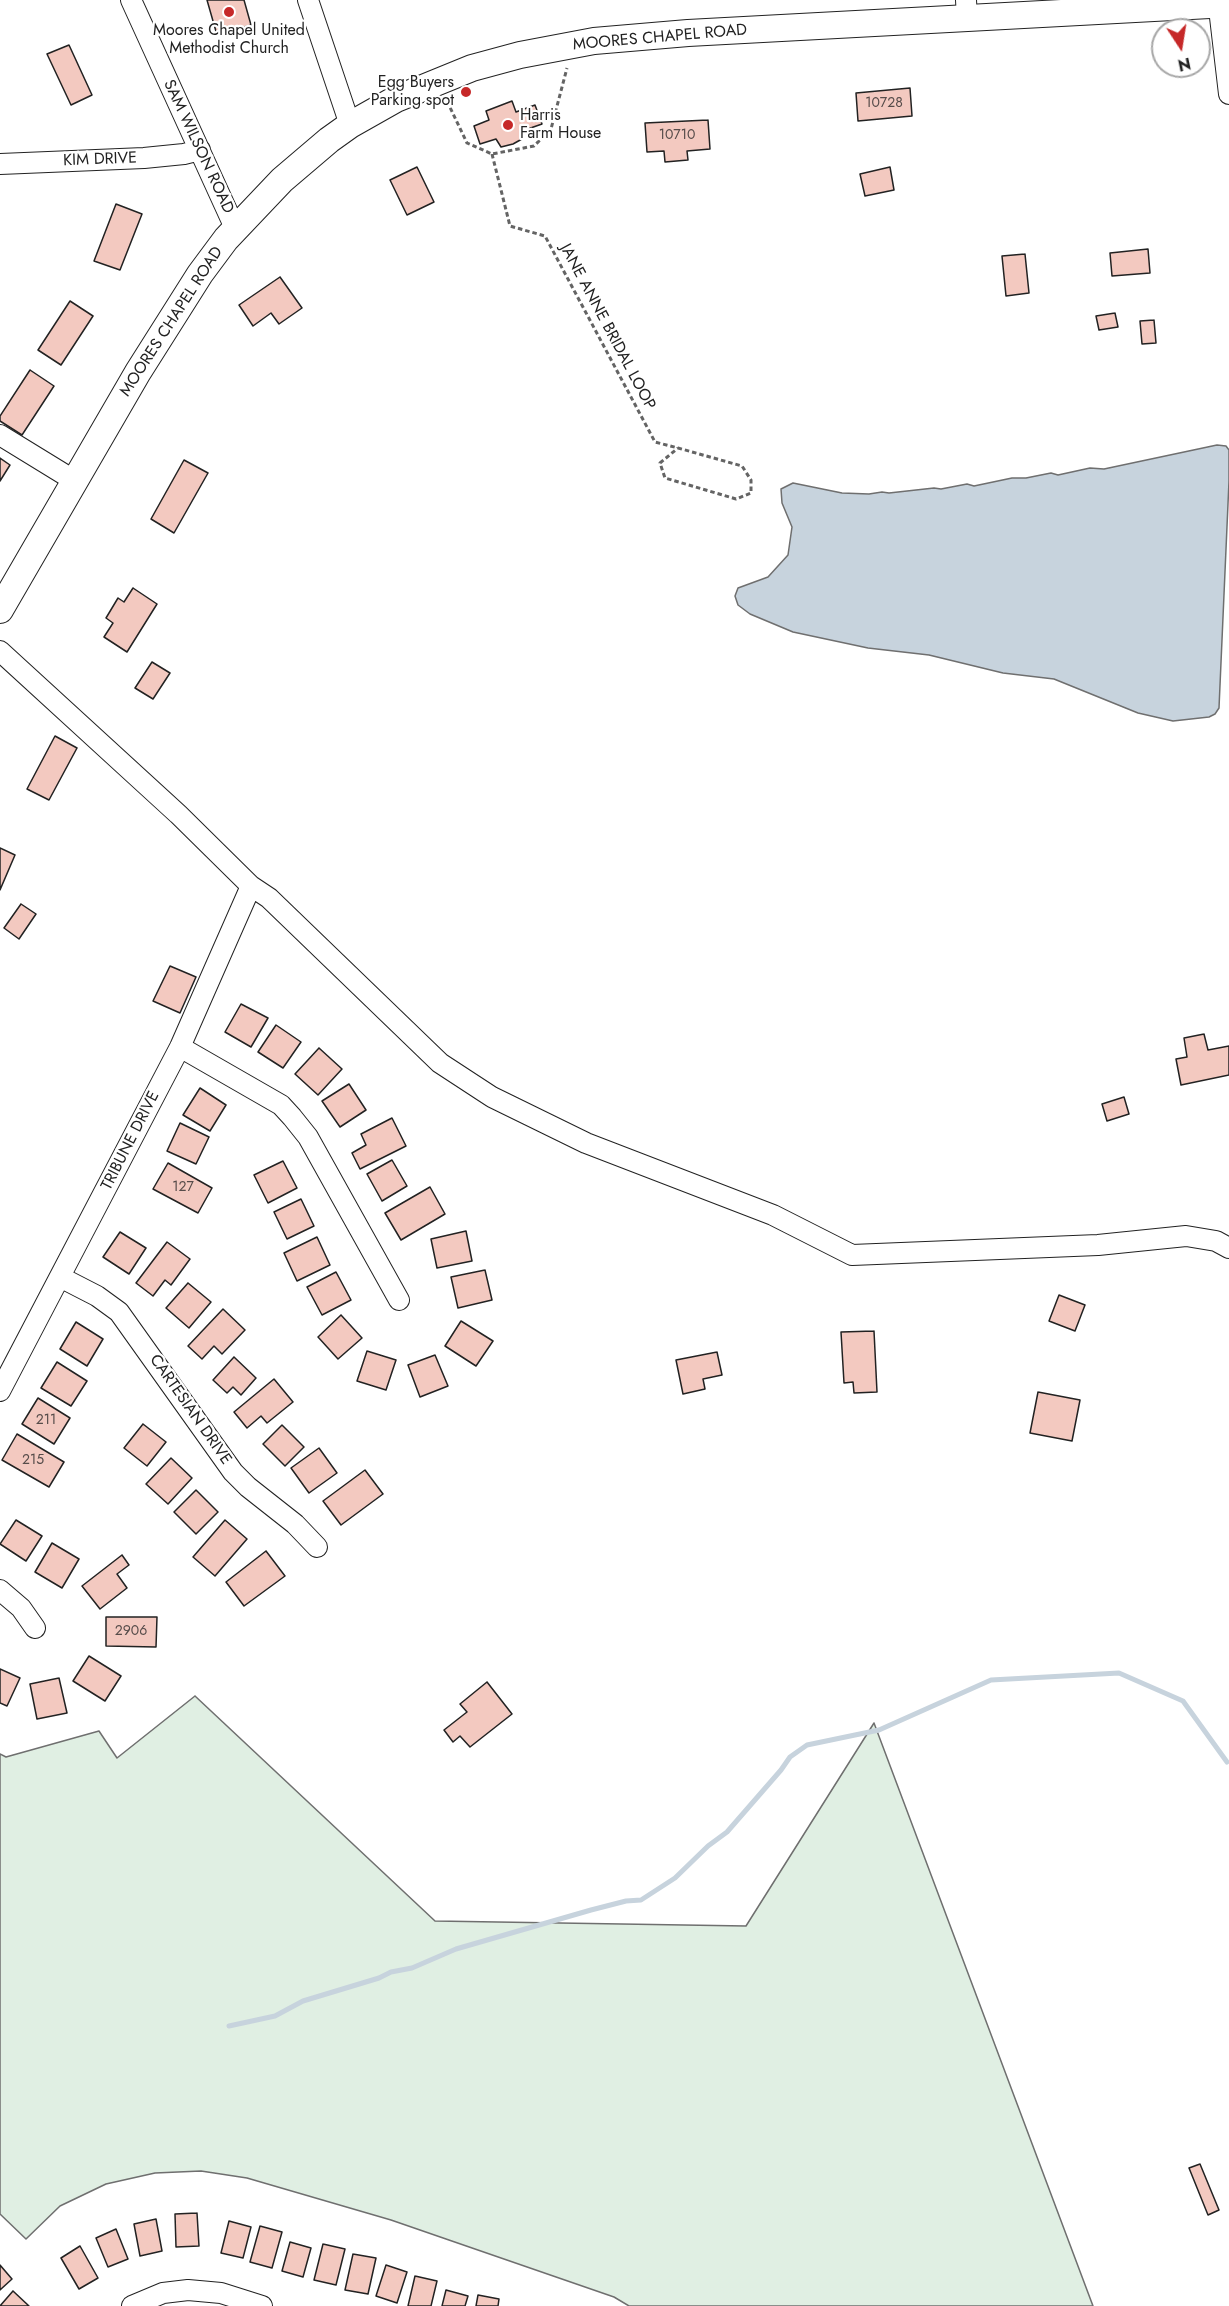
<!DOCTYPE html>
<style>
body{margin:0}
#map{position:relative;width:1229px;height:2306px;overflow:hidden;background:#fff;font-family:Jost,sans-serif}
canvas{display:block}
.north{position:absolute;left:1151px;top:18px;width:60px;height:60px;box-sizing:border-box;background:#fff;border:2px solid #a7a7a7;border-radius:50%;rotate:168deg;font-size:16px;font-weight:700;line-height:24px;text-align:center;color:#222}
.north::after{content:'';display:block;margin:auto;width:21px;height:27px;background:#c62828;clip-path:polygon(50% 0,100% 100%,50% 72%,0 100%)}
</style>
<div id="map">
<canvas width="1229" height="2306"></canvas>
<div class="north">N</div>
</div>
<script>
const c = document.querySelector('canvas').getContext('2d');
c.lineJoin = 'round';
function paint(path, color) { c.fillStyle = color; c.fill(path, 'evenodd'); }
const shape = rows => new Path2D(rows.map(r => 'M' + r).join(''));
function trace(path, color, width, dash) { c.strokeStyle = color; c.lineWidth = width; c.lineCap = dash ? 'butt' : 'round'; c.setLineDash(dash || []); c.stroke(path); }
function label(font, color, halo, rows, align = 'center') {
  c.font = font + ' Jost,sans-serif'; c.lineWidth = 4.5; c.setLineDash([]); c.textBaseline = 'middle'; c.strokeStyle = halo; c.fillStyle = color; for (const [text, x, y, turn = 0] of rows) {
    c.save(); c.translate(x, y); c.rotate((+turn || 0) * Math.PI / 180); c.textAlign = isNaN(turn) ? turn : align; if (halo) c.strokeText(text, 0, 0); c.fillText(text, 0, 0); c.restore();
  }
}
const green = shape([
 [195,1696,435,1921,746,1926,874,1723,1093,2306,629,2306,614,2297,391,2220,247,2178,201,2171,155,2173,106,2184,60,2206,26,2239,0,2214,0,1754,6,1757,99,1731,117,1758,195,1696]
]);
paint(green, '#e0efe3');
trace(green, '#6f6f6f', 1.5);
const water = shape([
 [1217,445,1226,446,1229,450,1229,481,1219,708,1215,714,1209,717,1173,721,1138,713,1054,679,1003,673,929,655,868,648,793,632,750,614,738,605,735,596,738,588,768,577,788,555,792,527,782,503,781,489,793,483,842,493,869,494,882,492,889,493,934,488,941,489,967,484,974,486,1012,478,1026,478,1051,473,1058,475,1090,468,1104,469,1217,445]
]);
paint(water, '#c7d3dd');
trace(water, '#6f6f6f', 1.5);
trace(shape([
 [229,2026,275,2016,303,2001,379,1978,391,1972,412,1968,456,1949,591,1910,626,1901,641,1900,675,1878,708,1846,727,1832,781,1770,790,1757,807,1745,879,1730,991,1680,1119,1673,1183,1701,1227,1762]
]), '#c7d3dd', 5);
const building = shape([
 [207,0,244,0,251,25,217,35,207,0],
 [69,45,92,95,71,105,47,54,69,45],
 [910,88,912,116,858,121,856,93,910,88],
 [512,101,516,112,535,105,542,124,522,131,522,139,513,144,501,147,496,139,480,144,474,126,489,120,486,111,512,101],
 [708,120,710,149,687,151,688,160,665,162,664,151,647,152,645,123,708,120],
 [417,167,434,202,407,215,390,180,417,167],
 [890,167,894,190,865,196,860,174,890,167],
 [116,204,142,214,120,270,94,261,116,204],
 [1148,249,1150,273,1112,276,1110,253,1148,249],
 [1025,254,1029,293,1006,296,1002,256,1025,254],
 [280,277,302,308,279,324,271,313,253,326,239,305,280,277],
 [70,301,93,316,61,365,38,350,70,301],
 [1115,313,1118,327,1099,330,1096,316,1115,313],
 [1154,320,1156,343,1142,344,1140,321,1154,320],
 [30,370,54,386,22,435,0,421,0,416,30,370],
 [0,458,10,465,0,481,0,458],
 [184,460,208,473,174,533,151,519,184,460],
 [133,588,157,604,127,652,104,637,113,623,106,618,118,598,124,602,133,588],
 [152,662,170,673,153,699,135,688,152,662],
 [55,736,77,748,49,800,27,789,55,736],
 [0,848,15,855,0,890,0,848],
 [21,904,36,914,19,939,4,928,21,904],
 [170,966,196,977,180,1013,153,1001,170,966],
 [241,1004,268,1018,251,1047,225,1032,241,1004],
 [276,1025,301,1042,283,1068,258,1052,276,1025],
 [1204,1034,1208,1050,1229,1046,1229,1075,1181,1085,1176,1059,1187,1057,1184,1038,1204,1034],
 [319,1048,342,1069,318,1095,295,1074,319,1048],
 [349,1084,366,1110,340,1127,322,1101,349,1084],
 [200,1088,226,1105,210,1131,183,1115,200,1088],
 [1124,1097,1129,1114,1107,1121,1102,1104,1124,1097],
 [392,1118,406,1146,360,1169,352,1153,366,1145,361,1134,392,1118],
 [180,1123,209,1137,196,1164,167,1151,180,1123],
 [392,1160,407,1186,382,1201,367,1174,392,1160],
 [283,1161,297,1188,268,1203,254,1175,283,1161],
 [168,1163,212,1188,198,1213,153,1189,168,1163],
 [430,1187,445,1214,401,1240,385,1213,430,1187],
 [301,1199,314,1226,287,1239,274,1212,301,1199],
 [466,1231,472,1261,437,1268,431,1239,466,1231],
 [120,1232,146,1248,129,1274,103,1257,120,1232],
 [317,1237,330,1265,297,1281,284,1253,317,1237],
 [167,1242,190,1259,171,1285,165,1280,153,1296,136,1283,167,1242],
 [485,1270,492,1300,458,1308,451,1277,485,1270],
 [336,1272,351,1300,322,1315,307,1287,336,1272],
 [188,1283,211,1302,189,1328,166,1308,188,1283],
 [1059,1295,1085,1305,1075,1331,1049,1321,1059,1295],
 [223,1309,245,1330,222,1354,214,1346,202,1359,188,1346,223,1309],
 [341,1315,362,1338,338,1359,318,1337,341,1315],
 [461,1321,493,1341,476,1366,445,1346,461,1321],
 [76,1322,103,1339,87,1366,60,1349,76,1322],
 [874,1331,877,1392,854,1393,853,1382,844,1383,841,1332,874,1331],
 [367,1351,396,1360,386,1390,357,1381,367,1351],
 [717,1352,722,1375,703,1379,705,1389,683,1394,676,1360,717,1352],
 [435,1355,448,1386,420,1397,408,1365,435,1355],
 [234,1357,256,1378,241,1395,233,1387,227,1393,213,1380,234,1357],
 [57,1362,87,1381,71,1406,41,1388,57,1362],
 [274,1379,293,1402,267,1423,261,1416,247,1428,234,1412,274,1379],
 [1038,1392,1080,1400,1072,1441,1030,1433,1038,1392],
 [38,1398,70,1418,54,1444,22,1424,38,1398],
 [143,1424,166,1442,147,1466,124,1448,143,1424],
 [282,1425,304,1447,285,1466,263,1444,282,1425],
 [17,1434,64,1462,49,1487,2,1460,17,1434],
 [319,1448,337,1473,309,1493,291,1468,319,1448],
 [171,1458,192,1478,168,1504,146,1484,171,1458],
 [365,1470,383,1494,341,1525,323,1501,365,1470],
 [196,1490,218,1512,196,1534,174,1512,196,1490],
 [16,1520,42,1536,26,1561,0,1544,16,1520],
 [225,1520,247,1539,215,1576,193,1557,225,1520],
 [52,1543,79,1559,62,1588,35,1572,52,1543],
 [266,1551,285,1576,244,1606,226,1582,266,1551],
 [122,1555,129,1565,117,1574,127,1588,100,1609,82,1586,122,1555],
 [106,1617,157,1617,156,1647,106,1646,106,1617],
 [89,1656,121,1676,105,1701,73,1681,89,1656],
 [0,1669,20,1678,7,1706,0,1703,0,1669],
 [59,1678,67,1713,37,1719,30,1684,59,1678],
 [487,1682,512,1714,470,1747,460,1736,453,1742,444,1730,467,1712,460,1704,487,1682],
 [1200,2164,1219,2210,1208,2215,1189,2168,1200,2164],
 [197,2213,199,2246,176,2247,175,2214,197,2213],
 [156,2219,162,2251,140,2256,134,2224,156,2219],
 [229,2221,251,2227,243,2258,221,2253,229,2221],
 [260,2226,282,2232,272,2268,250,2262,260,2226],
 [116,2229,128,2259,108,2267,96,2238,116,2229],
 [290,2242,311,2248,303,2277,282,2271,290,2242],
 [323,2244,345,2249,336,2285,314,2280,323,2244],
 [80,2246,98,2278,79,2289,61,2258,80,2246],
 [353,2254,376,2258,368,2294,345,2290,353,2254],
 [0,2265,12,2279,0,2290,0,2265],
 [386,2265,407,2272,397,2303,376,2296,386,2265],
 [415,2276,437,2281,431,2306,408,2306,415,2276],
 [446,2290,468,2296,465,2306,442,2306,446,2290],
 [13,2291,29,2306,0,2306,13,2291],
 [478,2295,499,2299,498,2306,476,2306,478,2295]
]);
paint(building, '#f3c9c0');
trace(building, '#222', 1.5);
const minor = shape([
 [131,0,235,228],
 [308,0,350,125],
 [966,0,967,18],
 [1218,0,1229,94],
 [0,164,144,158,184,154,200,150],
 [0,435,75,481],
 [0,651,178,814,251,886,269,898,440,1063,492,1097,586,1143,773,1215,852,1255,1098,1245,1186,1236,1216,1241,1229,1248],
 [180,1047,281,1105,292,1117,308,1137,399,1300],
 [60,1277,97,1296,119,1312,233,1472,248,1487,295,1524,317,1547],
 [0,1391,180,1047,251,886],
 [0,1590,21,1608,35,1628],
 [132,2306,163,2293,188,2290,221,2293,262,2306]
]);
const major = shape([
 [0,610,138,372,200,274,226,239,282,180,329,140,350,125,396,99,472,68,520,55,594,41,688,33,1229,4]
]);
trace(minor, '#222', 22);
trace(major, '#222', 28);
trace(shape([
 [447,101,467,143,492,154,534,146,551,129,567,68],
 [492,154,510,226,545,236,655,442,678,448,742,466,751,480,751,493,736,499,665,478,660,463,678,448]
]), '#646464', 3, [4.5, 3]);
trace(minor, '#fff', 20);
trace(major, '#fff', 26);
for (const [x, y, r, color] of [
 [229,12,6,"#c62828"],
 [466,92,6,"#c62828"],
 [508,125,6,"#c62828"]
]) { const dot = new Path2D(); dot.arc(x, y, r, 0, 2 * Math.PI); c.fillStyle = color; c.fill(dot); trace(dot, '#fff', 2); }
label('14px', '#564c4a', null, [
 ["10728",884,104],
 ["10710",677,136],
 ["127",183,1188],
 ["211",46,1421],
 ["215",33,1461],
 ["2906",131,1632]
]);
label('16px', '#222', '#fff', [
 ["Moores Chapel United",229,31],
 ["Methodist Church",229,49],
 ["Egg Buyers",454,83,"right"],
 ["Parking spot",454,101,"right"],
 ["Harris",520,116,"left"],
 ["Farm House",520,134,"left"]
]);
label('16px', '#222', '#fff', [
 ["MOORES CHAPEL ROAD",660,38,-5],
 ["SAM WILSON ROAD",198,147,65],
 ["KIM DRIVE",100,160,-2],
 ["MOORES CHAPEL ROAD",172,322,-57],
 ["JANE ANNE BRIDAL LOOP",607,327,62],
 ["TRIBUNE DRIVE",131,1141,-63],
 ["CARTESIAN DRIVE",190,1410,55]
]);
</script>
